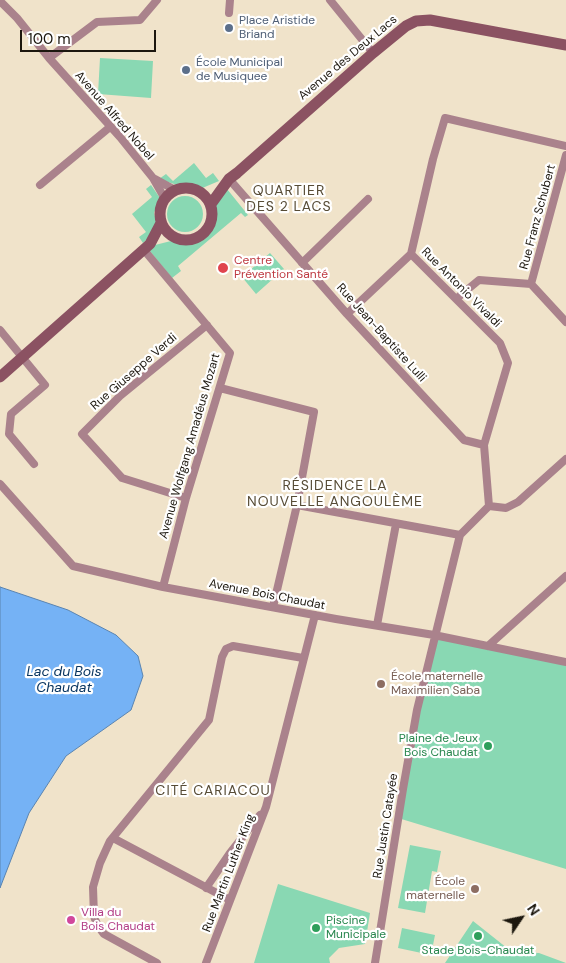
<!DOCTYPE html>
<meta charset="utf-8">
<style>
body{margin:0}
#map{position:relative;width:566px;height:963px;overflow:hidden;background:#f0e3ca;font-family:"DM Sans",sans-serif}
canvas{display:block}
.north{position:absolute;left:496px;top:893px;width:50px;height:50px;-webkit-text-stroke:4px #fff;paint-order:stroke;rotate:56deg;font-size:14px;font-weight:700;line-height:20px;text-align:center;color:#1c170e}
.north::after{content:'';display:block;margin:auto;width:18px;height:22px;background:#1c170e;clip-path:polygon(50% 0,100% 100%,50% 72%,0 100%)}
.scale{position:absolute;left:20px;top:30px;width:136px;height:22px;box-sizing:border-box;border:2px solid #1c170e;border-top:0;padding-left:6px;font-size:15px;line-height:18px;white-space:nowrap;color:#1c170e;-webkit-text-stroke:4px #fff;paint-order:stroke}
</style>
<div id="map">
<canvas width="566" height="963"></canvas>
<div class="north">N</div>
<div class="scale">100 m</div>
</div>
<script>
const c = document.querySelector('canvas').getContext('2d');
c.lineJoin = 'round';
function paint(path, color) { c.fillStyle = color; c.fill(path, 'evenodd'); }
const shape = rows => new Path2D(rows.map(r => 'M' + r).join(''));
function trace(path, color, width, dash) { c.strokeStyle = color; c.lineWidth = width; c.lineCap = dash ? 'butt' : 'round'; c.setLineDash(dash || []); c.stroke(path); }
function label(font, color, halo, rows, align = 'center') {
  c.font = font + ' "DM Sans",sans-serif'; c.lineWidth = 4.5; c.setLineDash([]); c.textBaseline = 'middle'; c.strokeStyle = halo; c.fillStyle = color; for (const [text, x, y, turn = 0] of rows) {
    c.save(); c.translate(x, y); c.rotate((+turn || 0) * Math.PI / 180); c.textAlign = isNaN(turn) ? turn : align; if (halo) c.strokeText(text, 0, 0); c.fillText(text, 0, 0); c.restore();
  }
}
paint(shape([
 [100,58,153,61,151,98,98,94],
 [194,163,206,178,213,173,219,181,200,189,187,184,177,185,159,179,166,174,173,181],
 [151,185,160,198,154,213,157,224,150,237,143,243,139,237,146,232,132,214,152,197,146,189],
 [227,189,248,215,245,217,241,213,178,266,181,271,172,278,149,250,155,245,171,241,187,245,196,243,204,238,213,229,215,221,213,206],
 '167 214a18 18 0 1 1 36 0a18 18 0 1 1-36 0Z',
 [270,253,284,269,256,294,242,277],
 [434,635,566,662,566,869,398,818],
 [410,845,441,851,437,872,432,871,425,913,398,908],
 [278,884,370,913,365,944,339,948,329,958,330,963,254,963],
 [473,921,512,952,539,953,566,963,445,963],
 [402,928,435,935,431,955,398,948]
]), '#89d8b3');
const water = shape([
 [0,587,68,610,116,635,138,656,143,676,131,710,66,756,29,813,0,888,0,587]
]);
paint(water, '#75b2f5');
trace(water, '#5a84b0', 1);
trace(shape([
 [330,0,373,53],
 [0,1,17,18,49,58,120,137,153,178,165,199],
 [229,13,230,0],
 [49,58,97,22,140,20,157,0],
 [155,179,175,190],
 [229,179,347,314,464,440,484,445],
 [40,185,110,127],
 [144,250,230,353,186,498,163,587],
 [302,263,368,199],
 [531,284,566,155],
 [456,299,479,280,531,284,566,322],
 [347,314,411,254],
 [0,330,45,385,11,414,9,434,34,464],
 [220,388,314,412,297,505,273,607],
 [0,484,73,566,163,587,336,619,434,635,566,662],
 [186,498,122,478,82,434,120,396,207,325],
 [297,505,460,535],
 [489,506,506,508,518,502,566,459],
 [377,625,396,524],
 [488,646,566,576],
 [113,838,230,900],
 [206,888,230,853,260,815],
 [157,963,104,934,98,926,94,917,93,887,100,863,110,841,209,720,222,657,226,649,233,646,303,658],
 [206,963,266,807,315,615],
 [375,963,403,789,417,710,460,535,489,506,484,445,508,363,500,343,411,254,433,159,445,118,566,146]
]), '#aa828c', 8);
trace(shape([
 '160 214a26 26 0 1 1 52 0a26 26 0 1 1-52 0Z',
 [211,204,229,179,237,173,373,53,406,26,416,21,430,20,566,45],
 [0,377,150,244,161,223]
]), '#8b5262', 11);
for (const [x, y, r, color] of [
 [229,28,5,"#5c6f8a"],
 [186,70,5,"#5c6f8a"],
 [223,268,6,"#e0444e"],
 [381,684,5,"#8d6e63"],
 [488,746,5,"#2e9e5b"],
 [475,889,5,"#8d6e63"],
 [71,920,5,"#d1479c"],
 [316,928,5,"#2e9e5b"],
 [478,936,5,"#2e9e5b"]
]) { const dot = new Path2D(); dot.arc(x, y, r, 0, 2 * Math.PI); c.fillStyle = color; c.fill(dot); trace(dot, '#fff', 2); }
label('12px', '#4e5e75', '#fff', [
 ["Place Aristide",239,21],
 ["Briand",239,35],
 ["École Municipal",196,63],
 ["de Musiquee",196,77]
], 'left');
label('12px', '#1c170e', '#fff', [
 ["Avenue des Deux Lacs",348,58,-40],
 ["Avenue Alfred Nobel",114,116,49],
 ["Rue Franz Schubert",538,217,-75],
 ["Rue Antonio Vivaldi",461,288,45],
 ["Rue Jean-Baptiste Lulli",381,333,48],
 ["Rue Giuseppe Verdi",134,372,-41],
 ["Avenue Wolfgang Amadéus Mozart",190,446,-74],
 ["Avenue Bois Chaudat",267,595,11],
 ["Rue Justin Catayée",386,826,-81],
 ["Rue Martin Luther King",229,873,-69]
]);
label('12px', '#be3a42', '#fff', [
 ["Centre",234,261],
 ["Prévention Santé",234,275]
], 'left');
label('12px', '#785e54', '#fff', [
 ["École maternelle",391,677],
 ["Maximilien Saba",391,691],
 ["École",465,882,"right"],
 ["maternelle",465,896,"right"]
], 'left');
label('12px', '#27864d', '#fff', [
 ["Plaine de Jeux",478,739],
 ["Bois Chaudat",478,753],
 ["Piscine",326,921,"left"],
 ["Municipale",326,935,"left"],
 ["Stade Bois-Chaudat",478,951,"center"]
], 'right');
label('12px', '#b23c85', '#fff', [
 ["Villa du",81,913],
 ["Bois Chaudat",81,927]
], 'left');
c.letterSpacing = '1px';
label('14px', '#574c36', '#fff', [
 ["QUARTIER",289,191],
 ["DES 2 LACS",289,207],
 ["RÉSIDENCE LA",335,486],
 ["NOUVELLE ANGOULÈME",335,502],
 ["CITÉ CARIACOU",213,791]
]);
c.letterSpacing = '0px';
label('italic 14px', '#0b3762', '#fff', [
 ["Lac du Bois",64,672],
 ["Chaudat",64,688]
]);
</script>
